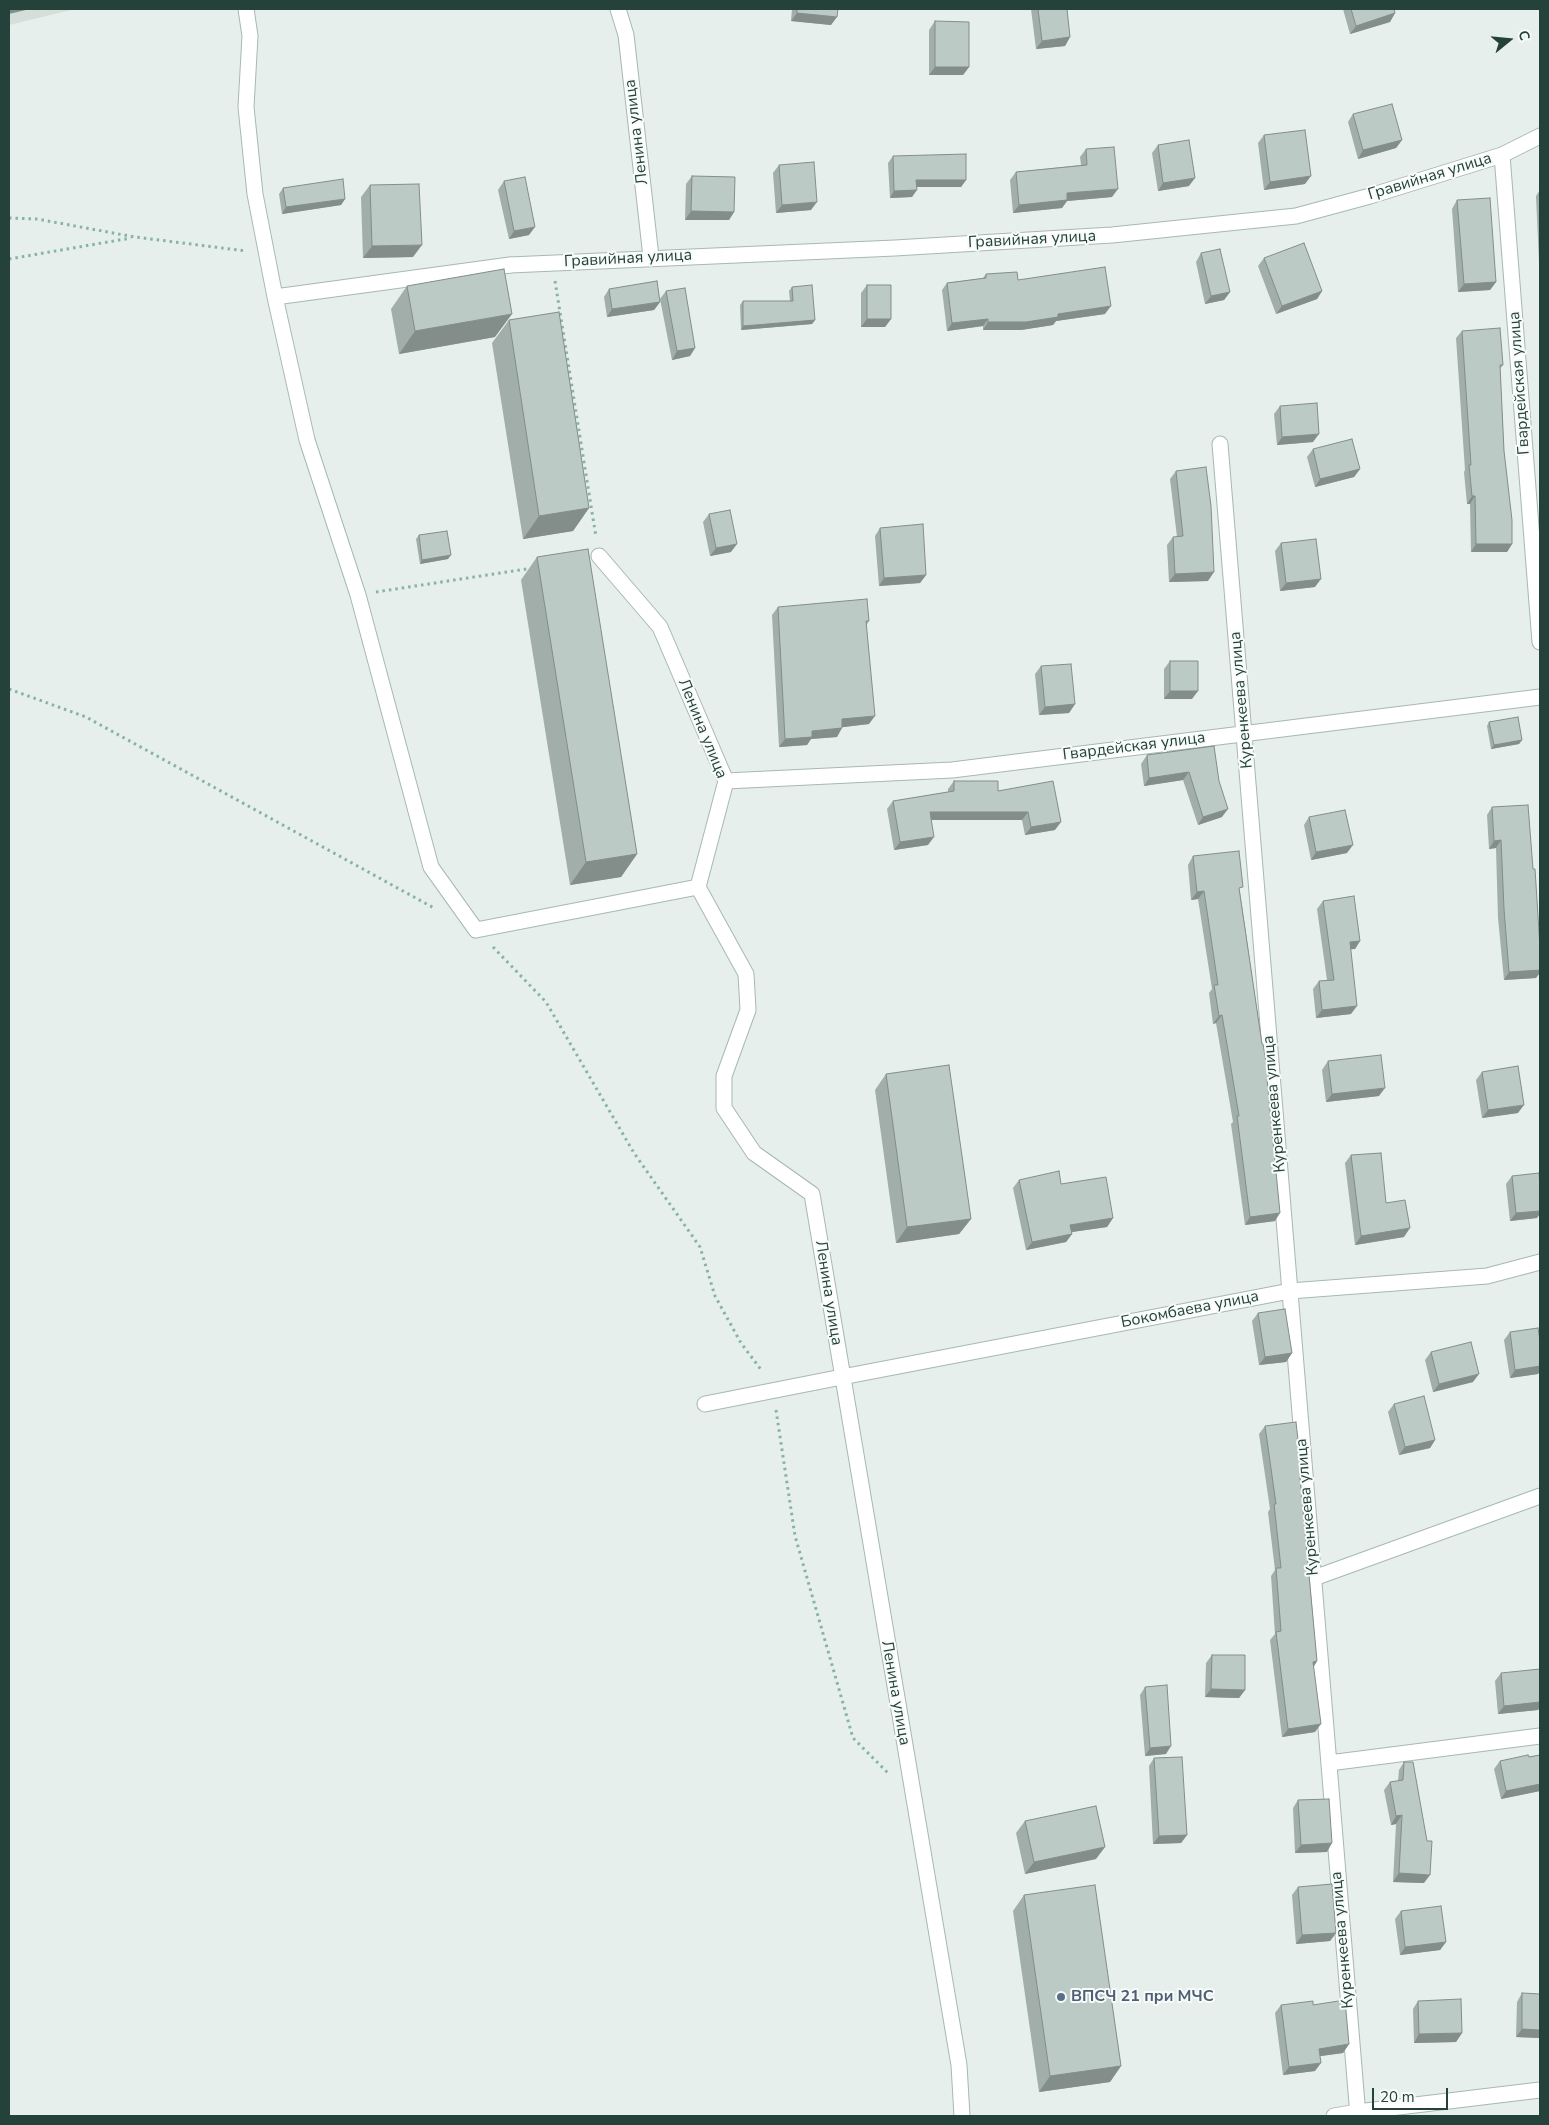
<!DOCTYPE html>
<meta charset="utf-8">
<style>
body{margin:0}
#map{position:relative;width:1549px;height:2125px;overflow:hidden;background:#e6efeb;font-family:"Nunito Sans",sans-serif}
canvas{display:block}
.frame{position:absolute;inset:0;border:10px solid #24423a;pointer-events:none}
.north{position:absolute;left:1484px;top:15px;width:50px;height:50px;-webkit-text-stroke:4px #f7fbf9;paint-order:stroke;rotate:73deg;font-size:14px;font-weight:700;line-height:20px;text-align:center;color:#24423a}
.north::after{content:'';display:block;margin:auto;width:18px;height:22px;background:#24423a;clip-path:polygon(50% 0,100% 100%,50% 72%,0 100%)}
.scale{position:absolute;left:1372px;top:2088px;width:76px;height:22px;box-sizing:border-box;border:2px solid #24423a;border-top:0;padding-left:6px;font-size:15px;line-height:18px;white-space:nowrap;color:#24423a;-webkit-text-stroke:4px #f7fbf9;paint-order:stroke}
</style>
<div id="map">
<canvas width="1549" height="2125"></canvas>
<div class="frame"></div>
<div class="north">С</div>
<div class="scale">20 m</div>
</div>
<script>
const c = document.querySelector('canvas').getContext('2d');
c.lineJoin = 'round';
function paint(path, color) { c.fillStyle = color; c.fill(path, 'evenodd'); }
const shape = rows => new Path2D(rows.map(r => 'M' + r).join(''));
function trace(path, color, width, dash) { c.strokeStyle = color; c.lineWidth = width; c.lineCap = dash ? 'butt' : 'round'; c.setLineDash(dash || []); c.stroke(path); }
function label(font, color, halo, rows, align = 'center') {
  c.font = font + ' "Nunito Sans",sans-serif'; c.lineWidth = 4; c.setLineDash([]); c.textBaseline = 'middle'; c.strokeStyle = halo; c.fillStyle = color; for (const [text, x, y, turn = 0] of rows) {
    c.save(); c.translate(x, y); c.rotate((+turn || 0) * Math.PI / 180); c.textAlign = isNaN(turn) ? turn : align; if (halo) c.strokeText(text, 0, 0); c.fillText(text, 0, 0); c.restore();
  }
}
paint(shape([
 [9,9,75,9,9,25]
]), '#d4dfda');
const lane = shape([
 [246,9,250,36,246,107,255,194,275,297],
 [510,265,275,297,307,440,358,595,431,867,476,930,698,887],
 [705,1404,842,1377]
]);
const street = shape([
 [618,9,626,35,651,257],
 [1502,155,1540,642],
 [510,265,895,248,1112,235,1296,216,1370,196,1502,155,1540,136],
 [1220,444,1358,2116],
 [599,556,660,627,726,781,698,887,746,974,748,1010,724,1076,724,1108,754,1153,812,1194,959,2065,962,2116],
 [726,781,952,770,1540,697],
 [842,1377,1290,1291,1487,1276,1540,1262],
 [1314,1578,1540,1496],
 [1329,1763,1540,1736],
 [1334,2116,1357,2112,1540,2090]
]);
trace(lane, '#a8b8b2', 17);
trace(street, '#a8b8b2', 17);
trace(shape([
 [9,218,37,219,135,237,246,251],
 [9,259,131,238],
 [555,281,596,537],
 [376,592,533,568],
 [9,689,86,717,434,908],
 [493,947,546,1002,634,1153,700,1247,715,1296,741,1343,762,1371],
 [776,1410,795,1536,853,1738,889,1774]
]), '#86b3a5', 3, [2.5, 4]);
trace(lane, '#fff', 15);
trace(street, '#fff', 15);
paint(shape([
 [792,9,838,9,831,25,791,21],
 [1031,9,1067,9,1070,37,1065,46,1036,49],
 [1343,9,1394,9,1395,13,1390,22,1350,34],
 [935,21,969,67,963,75,929,75,929,30],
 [1353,114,1402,140,1396,148,1358,159,1348,122],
 [1264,135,1305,184,1264,190,1258,143],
 [1158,145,1189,186,1158,191,1152,153],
 [1086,149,1112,197,1067,201,1062,208,1013,213,1010,180,1016,172,1081,165,1080,157],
 [893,156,966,180,961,187,917,187,912,197,890,198,888,163],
 [779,165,811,210,776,213,773,173],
 [692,176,734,212,729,220,685,220,686,184],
 [504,181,529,235,509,239,498,190],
 [370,185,413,257,363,258,361,197],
 [283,188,345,199,341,205,282,214,279,194],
 [1540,190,1540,283,1536,196],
 [1457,200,1496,282,1490,290,1458,292,1452,209],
 [1201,253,1230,292,1224,300,1205,304,1196,262],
 [1264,258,1322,291,1317,299,1276,314,1258,266],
 [986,274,1018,280,1105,314,1056,321,1053,325,1021,330,983,330,983,326,947,331,942,290,947,283,983,278],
 [867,285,891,319,885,327,861,327,861,293],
 [407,286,495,337,399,354,391,309],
 [792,287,815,320,812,324,741,330,740,305,743,301,790,301,789,291],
 [609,289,660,302,654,310,607,317,604,297],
 [666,291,695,348,690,356,672,360,660,299],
 [509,320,589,508,573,531,523,539,492,343],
 [1462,331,1503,365,1500,369,1504,451,1512,544,1507,552,1471,552,1470,504,1467,504,1464,472,1465,470,1456,338],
 [1280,406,1313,442,1277,445,1274,414],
 [1313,449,1360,469,1354,477,1315,487,1307,457],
 [1176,471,1208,581,1169,582,1167,545,1173,537,1177,537,1170,479],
 [709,514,731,552,710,556,703,522],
 [880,528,926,575,920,583,879,586,875,536],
 [419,535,448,559,420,564,416,539],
 [1281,543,1315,587,1280,591,1275,551],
 [537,557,637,854,621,877,570,885,521,580],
 [778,607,869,621,866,626,869,724,842,727,837,737,811,739,807,745,779,747,772,615],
 [1170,661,1192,699,1164,699,1164,669],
 [1041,666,1075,704,1069,713,1039,715,1035,674],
 [1489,722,1522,740,1519,744,1491,749,1487,726],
 [1214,746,1222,817,1198,825,1183,780,1144,786,1141,764,1147,755],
 [954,781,998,791,1055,830,1025,835,1022,820,931,820,928,845,894,850,887,809,893,801,948,792,948,789],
 [1492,807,1533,869,1536,978,1504,980,1498,918,1496,848,1489,849,1487,815],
 [1309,817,1347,853,1311,860,1304,825],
 [1193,856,1240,892,1262,1044,1269,1079,1268,1081,1275,1221,1245,1225,1231,1124,1233,1122,1216,1023,1213,1024,1209,993,1212,989,1198,899,1191,900,1188,865],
 [1323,901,1360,941,1355,949,1351,949,1351,1014,1316,1018,1313,989,1319,981,1327,980,1317,909],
 [1328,1061,1379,1096,1326,1102,1322,1070],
 [1482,1072,1518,1113,1482,1118,1476,1080],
 [886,1074,971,1219,959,1234,896,1243,875,1090],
 [1351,1155,1386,1203,1404,1237,1355,1245,1345,1163],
 [1512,1176,1537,1218,1510,1221,1506,1184],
 [1019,1180,1061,1184,1113,1218,1107,1227,1072,1232,1072,1234,1066,1242,1026,1250,1013,1188],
 [1258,1313,1292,1353,1286,1362,1259,1365,1252,1321],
 [1510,1332,1540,1341,1540,1371,1538,1374,1510,1378,1504,1340],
 [1431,1352,1473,1382,1433,1392,1425,1360],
 [1394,1404,1435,1440,1430,1448,1399,1455,1388,1412],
 [1265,1426,1300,1470,1317,1661,1313,1667,1315,1732,1282,1737,1270,1640,1275,1634,1271,1576,1275,1570,1268,1512,1270,1509,1259,1434],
 [1212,1655,1245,1690,1239,1698,1205,1697,1206,1663],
 [1501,1673,1538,1710,1498,1714,1495,1681],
 [1145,1687,1166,1754,1145,1756,1140,1695],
 [1540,1755,1540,1791,1501,1799,1494,1769,1500,1761],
 [1154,1758,1187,1835,1181,1843,1153,1844,1149,1766],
 [1404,1762,1424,1883,1393,1882,1396,1824,1391,1825,1384,1790,1390,1782,1398,1781,1399,1770],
 [1298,1800,1327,1852,1295,1853,1293,1808],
 [1025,1821,1096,1859,1025,1874,1016,1833],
 [1298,1887,1336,1933,1330,1941,1296,1944,1292,1895],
 [1024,1895,1121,2066,1110,2082,1039,2092,1013,1911],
 [1401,1911,1446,1942,1440,1950,1400,1955,1395,1919],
 [1522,1993,1540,2038,1516,2037,1517,2002],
 [1418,2001,1462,2033,1456,2042,1414,2043,1413,2009],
 [1281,2005,1313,2005,1349,2044,1343,2053,1320,2056,1315,2071,1283,2075,1275,2013]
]), '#a1aea9');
paint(shape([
 [9,9,30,9,9,14],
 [797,13,837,17,831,25,791,21],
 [1395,13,1390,22,1350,34,1356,26],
 [1070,37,1065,46,1036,49,1042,41],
 [935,67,969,67,963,75,929,75],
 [1402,140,1396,148,1358,159,1363,150],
 [1311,176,1305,184,1264,190,1270,182],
 [1195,178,1189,186,1158,191,1163,183],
 [916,180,966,180,961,187,912,187],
 [1118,189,1112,197,1067,201,1062,208,1013,213,1019,205,1067,193],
 [917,190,912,197,890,198,894,191],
 [345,199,341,205,282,214,286,207],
 [817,202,811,210,776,213,782,205],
 [691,211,734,212,729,220,685,220],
 [535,227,529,235,509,239,514,231],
 [422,245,413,257,363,258,372,246],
 [1496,282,1490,290,1458,292,1464,284],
 [1322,291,1317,299,1276,314,1282,306],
 [1230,292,1224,300,1205,304,1211,296],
 [660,302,654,310,607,317,612,309],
 [1111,306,1105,314,1056,321,1053,325,1021,330,983,330,988,322],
 [512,314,495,337,399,354,415,331],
 [867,319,891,319,885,327,861,327],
 [988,319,983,326,947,331,952,323],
 [815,320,812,324,741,330,743,326],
 [695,348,690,356,672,360,677,351],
 [1319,434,1313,442,1277,445,1282,437],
 [1360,469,1354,477,1315,487,1320,479],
 [1472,496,1475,496,1470,504,1467,504],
 [589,508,573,531,523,539,539,516],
 [737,544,731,552,710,556,716,548],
 [1476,544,1512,544,1507,552,1471,552],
 [451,555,448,559,420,564,422,560],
 [1214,572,1208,581,1169,582,1175,574],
 [926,575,920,583,879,586,884,578],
 [1321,579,1315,587,1280,591,1286,583],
 [1170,691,1198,691,1192,699,1164,699],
 [1075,704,1069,713,1039,715,1045,707],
 [875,716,869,724,836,728,842,719],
 [842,728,837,737,811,739,807,745,779,747,785,739,812,731],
 [1522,740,1519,744,1491,749,1494,745],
 [1189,772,1183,780,1144,786,1149,778],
 [1228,809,1222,817,1198,825,1203,817],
 [930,812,1028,812,1022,820,924,820],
 [1061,822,1055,830,1025,835,1031,827],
 [934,837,928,845,894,850,900,842],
 [1501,840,1496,848,1489,849,1494,841],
 [1353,845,1347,853,1311,860,1316,852],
 [637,854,621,877,570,885,586,862],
 [1204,891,1198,899,1191,900,1197,892],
 [1360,941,1355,949,1344,950,1350,942],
 [1540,970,1540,973,1536,978,1504,980,1509,972],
 [1357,1006,1351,1014,1316,1018,1322,1010],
 [1222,1015,1216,1023,1213,1024,1219,1016],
 [1385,1088,1379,1096,1326,1102,1332,1094],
 [1524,1105,1518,1113,1482,1118,1488,1110],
 [1540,1211,1540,1214,1537,1218,1510,1221,1516,1213],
 [1280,1213,1275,1221,1245,1225,1250,1217],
 [1113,1218,1107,1227,1065,1233,1070,1225],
 [971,1219,959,1234,896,1243,907,1227],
 [1410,1228,1404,1237,1355,1245,1361,1236],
 [1072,1234,1066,1242,1026,1250,1032,1242],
 [1292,1353,1286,1362,1259,1365,1265,1357],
 [1540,1366,1540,1371,1538,1374,1510,1378,1515,1370],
 [1479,1374,1473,1382,1433,1392,1439,1384],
 [1435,1440,1430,1448,1399,1455,1405,1447],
 [1317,1661,1312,1670,1313,1662],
 [1211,1689,1245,1690,1239,1698,1205,1697],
 [1540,1700,1540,1708,1538,1710,1498,1714,1504,1706],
 [1321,1724,1315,1732,1282,1737,1288,1729],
 [1171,1746,1166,1754,1145,1756,1150,1748],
 [1540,1784,1540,1791,1501,1799,1506,1791],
 [1402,1815,1396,1824,1391,1825,1396,1816],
 [1187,1835,1181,1843,1153,1844,1159,1836],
 [1332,1843,1327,1852,1295,1853,1301,1845],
 [1105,1847,1096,1859,1025,1874,1034,1862],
 [1399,1873,1430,1875,1424,1883,1393,1882],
 [1336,1933,1330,1941,1296,1944,1302,1935],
 [1446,1942,1440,1950,1400,1955,1405,1947],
 [1522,2029,1540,2030,1540,2038,1516,2037],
 [1462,2033,1456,2042,1414,2043,1419,2034],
 [1349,2044,1343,2053,1314,2057,1319,2049],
 [1321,2063,1315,2071,1283,2075,1289,2067],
 [1121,2066,1110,2082,1039,2092,1050,2076]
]), '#838d89');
const building = shape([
 [797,9,838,9,837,17,797,13,797,9],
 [1038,9,1067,9,1070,37,1042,41,1038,9],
 [1351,9,1394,9,1395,13,1356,26,1351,9],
 [935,21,969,22,969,67,935,67,935,21],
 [1392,104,1402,140,1363,150,1353,114,1392,104],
 [1305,130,1311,176,1270,182,1264,135,1305,130],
 [1189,140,1195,178,1163,183,1158,145,1189,140],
 [1114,147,1118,189,1067,193,1067,200,1019,205,1016,172,1087,165,1086,149,1114,147],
 [966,154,966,180,916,180,917,190,894,191,893,156,966,154],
 [814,162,817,202,782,205,779,165,814,162],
 [692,176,735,177,734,212,691,211,692,176],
 [525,177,535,227,514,231,504,181,525,177],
 [343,179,345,199,286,207,283,188,343,179],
 [419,184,422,245,372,246,370,185,419,184],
 [1490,198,1496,282,1464,284,1457,200,1490,198],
 [1304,243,1322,291,1282,306,1264,258,1304,243],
 [1220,249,1230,292,1211,296,1201,253,1220,249],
 [1105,267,1111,306,1058,314,1058,317,1026,322,988,322,988,319,952,323,947,283,986,278,986,274,1017,272,1018,280,1105,267],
 [504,269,512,314,415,331,407,286,504,269],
 [657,281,660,302,612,309,609,289,657,281],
 [812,285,815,320,743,326,743,301,793,301,792,287,812,285],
 [867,285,891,285,891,319,867,319,867,285],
 [685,288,695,348,677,351,666,291,685,288],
 [559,312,589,508,539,516,509,320,559,312],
 [1500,328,1503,365,1500,365,1504,451,1512,520,1512,544,1476,544,1475,496,1472,496,1469,465,1471,465,1462,331,1500,328],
 [1317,403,1319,434,1282,437,1280,406,1317,403],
 [1352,439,1360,469,1320,479,1313,449,1352,439],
 [1206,467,1211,506,1214,572,1175,574,1173,537,1183,536,1176,471,1206,467],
 [730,510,737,544,716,548,709,514,730,510],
 [923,524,926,575,884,578,880,528,923,524],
 [447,531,451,555,422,560,419,535,447,531],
 [1316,539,1321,579,1286,583,1281,543,1316,539],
 [588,549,637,854,586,862,537,557,588,549],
 [867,599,869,621,866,621,875,716,842,719,842,728,812,731,812,737,785,739,778,607,867,599],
 [1170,661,1198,661,1198,691,1170,691,1170,661],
 [1071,664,1075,704,1045,707,1041,666,1071,664],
 [1518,717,1522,740,1494,745,1489,722,1518,717],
 [1214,746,1219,781,1228,809,1203,817,1189,772,1149,778,1147,755,1214,746],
 [954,781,998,781,998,791,1053,781,1061,822,1031,827,1028,812,930,812,934,837,900,842,893,801,954,791,954,781],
 [1528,805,1533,869,1535,869,1540,947,1540,970,1509,972,1504,909,1501,840,1494,841,1492,807,1528,805],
 [1345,810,1353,845,1316,852,1309,817,1345,810],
 [1239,851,1243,887,1239,888,1262,1044,1263,1044,1269,1079,1267,1079,1280,1213,1250,1217,1237,1116,1239,1116,1222,1015,1219,1016,1214,985,1218,985,1204,891,1197,892,1193,856,1239,851],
 [1354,896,1360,941,1350,942,1357,1006,1322,1010,1319,981,1334,980,1323,901,1354,896],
 [1381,1055,1385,1088,1332,1094,1328,1061,1381,1055],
 [949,1065,971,1219,907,1227,886,1074,949,1065],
 [1518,1066,1524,1105,1488,1110,1482,1072,1518,1066],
 [1381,1153,1386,1203,1405,1200,1410,1228,1361,1236,1351,1155,1381,1153],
 [1059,1171,1061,1184,1106,1177,1113,1218,1070,1225,1072,1234,1032,1242,1019,1180,1059,1171],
 [1539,1173,1540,1185,1540,1211,1516,1213,1512,1176,1539,1173],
 [1285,1309,1292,1353,1265,1357,1258,1313,1285,1309],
 [1538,1328,1540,1341,1540,1366,1515,1370,1510,1332,1538,1328],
 [1471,1342,1479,1374,1439,1384,1431,1352,1471,1342],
 [1424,1396,1435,1440,1405,1447,1394,1404,1424,1396],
 [1296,1422,1301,1467,1299,1467,1317,1661,1313,1662,1321,1724,1288,1729,1276,1632,1281,1631,1276,1568,1281,1568,1274,1504,1276,1504,1265,1426,1296,1422],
 [1212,1655,1245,1655,1245,1690,1211,1689,1212,1655],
 [1540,1669,1540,1702,1504,1706,1501,1673,1540,1669],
 [1167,1685,1171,1746,1150,1748,1145,1687,1167,1685],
 [1528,1755,1529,1757,1540,1755,1540,1784,1506,1791,1500,1761,1528,1755],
 [1182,1757,1187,1835,1159,1836,1154,1758,1182,1757],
 [1404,1762,1413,1762,1427,1841,1432,1841,1430,1875,1399,1873,1402,1815,1396,1816,1390,1782,1403,1780,1404,1762],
 [1329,1799,1332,1843,1301,1845,1298,1800,1329,1799],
 [1096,1806,1105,1847,1034,1862,1025,1821,1096,1806],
 [1332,1884,1336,1933,1302,1935,1298,1887,1332,1884],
 [1095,1885,1121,2066,1050,2076,1024,1895,1095,1885],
 [1441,1906,1446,1942,1405,1947,1401,1911,1441,1906],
 [1522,1993,1540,1994,1540,2030,1522,2029,1522,1993],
 [1461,1999,1462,2033,1419,2034,1418,2001,1461,1999],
 [1345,2000,1349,2044,1319,2049,1321,2063,1289,2067,1281,2005,1313,2001,1313,2005,1345,2000]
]);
paint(building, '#bbcac4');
trace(building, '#838d89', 1);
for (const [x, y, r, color] of [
 [1061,1997,5,"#5c6f8a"]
]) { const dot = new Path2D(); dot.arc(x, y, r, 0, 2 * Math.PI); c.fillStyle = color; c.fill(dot); trace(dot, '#f7fbf9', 2); }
label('16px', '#24423a', '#f7fbf9', [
 ["Ленина улица",637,132,-97],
 ["Гравийная улица",1430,177,-17],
 ["Гравийная улица",1032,240,-3],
 ["Гравийная улица",628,259,-3],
 ["Гвардейская улица",1520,383,-94],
 ["Куренкеева улица",1242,700,-95],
 ["Ленина улица",702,729,68],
 ["Гвардейская улица",1134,747,-7],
 ["Куренкеева улица",1275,1104,-95],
 ["Ленина улица",828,1293,81],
 ["Бокомбаева улица",1190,1310,-11],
 ["Куренкеева улица",1308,1507,-95],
 ["Ленина улица",895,1693,80],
 ["Куренкеева улица",1343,1940,-95]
]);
label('bold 16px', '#4e5e75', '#f7fbf9', [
 ["ВПСЧ 21 при МЧС",1071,1997]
], 'left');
</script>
